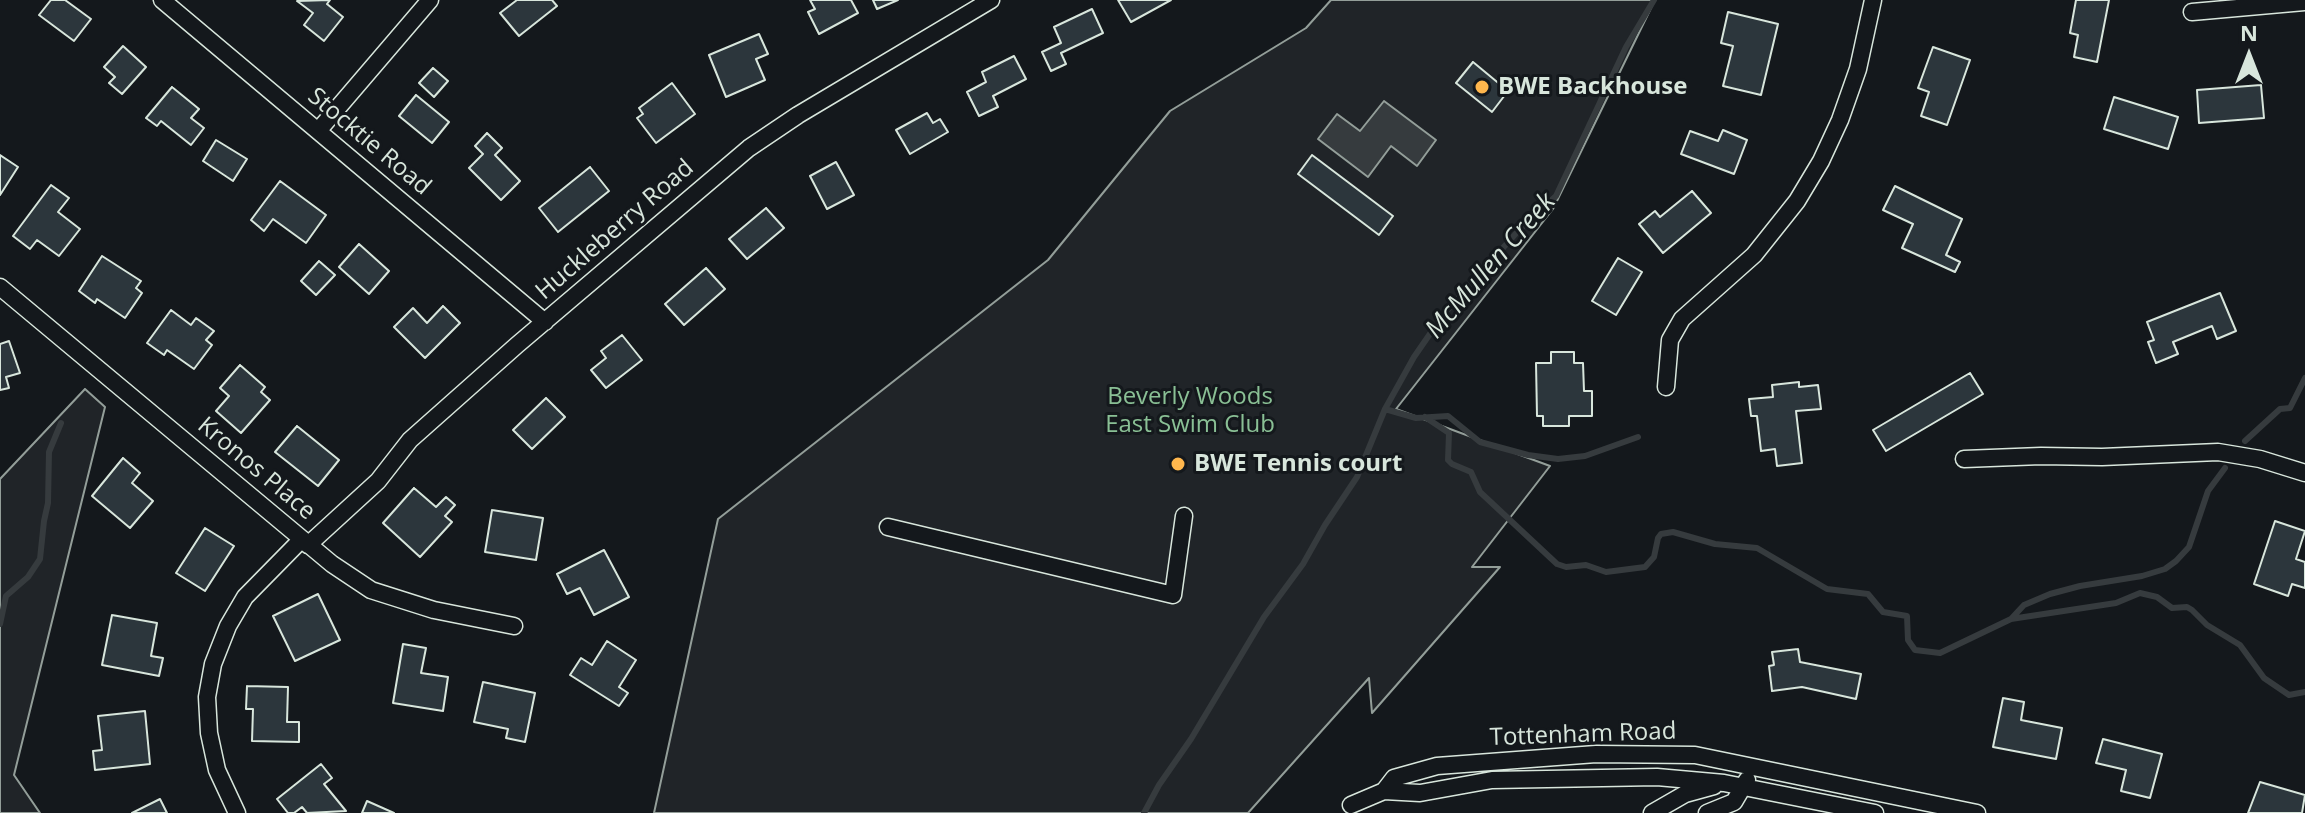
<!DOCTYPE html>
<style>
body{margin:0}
#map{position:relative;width:2305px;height:813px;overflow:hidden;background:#14181c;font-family:"Open Sans",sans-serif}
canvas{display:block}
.north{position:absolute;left:2209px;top:16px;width:80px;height:80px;-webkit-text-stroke:6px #14181c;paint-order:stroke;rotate:0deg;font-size:22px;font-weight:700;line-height:32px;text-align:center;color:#d8e6dc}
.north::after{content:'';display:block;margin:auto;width:28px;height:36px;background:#d8e6dc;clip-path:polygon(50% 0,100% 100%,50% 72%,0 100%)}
</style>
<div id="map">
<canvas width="2305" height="813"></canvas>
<div class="north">N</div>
</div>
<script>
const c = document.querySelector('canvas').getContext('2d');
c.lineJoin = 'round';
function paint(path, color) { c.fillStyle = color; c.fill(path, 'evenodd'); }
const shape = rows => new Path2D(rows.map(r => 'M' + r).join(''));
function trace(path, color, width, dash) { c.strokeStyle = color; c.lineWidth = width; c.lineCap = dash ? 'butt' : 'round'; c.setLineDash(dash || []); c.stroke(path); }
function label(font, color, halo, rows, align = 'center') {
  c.font = font + ' "Open Sans",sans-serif'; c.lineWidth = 6; c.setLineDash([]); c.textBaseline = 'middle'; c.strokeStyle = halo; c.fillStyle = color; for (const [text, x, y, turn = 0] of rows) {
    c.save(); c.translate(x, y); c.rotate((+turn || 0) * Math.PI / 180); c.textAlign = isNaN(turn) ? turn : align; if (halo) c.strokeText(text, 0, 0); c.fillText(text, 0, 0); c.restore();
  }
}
const green = shape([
 [1331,0,1655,0,1553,209,1396,409,1550,466,1472,567,1500,567,1372,713,1369,678,1248,813,654,813,718,519,1048,260,1170,111,1306,28,1331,0],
 [85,389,105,407,14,775,40,813,0,813,0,479,85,389]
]);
paint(green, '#202428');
trace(green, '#939e99', 2);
const water = shape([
 [1384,101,1436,140,1417,166,1391,146,1368,177,1318,139,1337,114,1360,131,1384,101]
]);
paint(water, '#363b3e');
trace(water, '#939e99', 2);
trace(shape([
 [1385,409,1416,418,1448,416,1480,442,1528,455,1558,459,1585,456,1638,437],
 [1425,417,1449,433,1448,460,1452,464,1471,472,1480,492,1557,564,1566,567,1586,565,1606,572,1645,567,1654,557,1658,538,1661,534,1673,532,1715,544,1757,548,1827,589,1868,594,1883,612,1907,616,1908,640,1915,650,1940,653,2011,619,2116,603,2140,593,2157,597,2172,608,2187,607,2192,610,2207,625,2240,645,2264,678,2289,695,2305,692],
 [2245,441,2280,409,2290,408,2305,378],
 [2011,619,2024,605,2050,594,2080,586,2142,576,2165,569,2176,561,2189,547,2208,491,2225,468],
 [0,624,6,596,28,577,40,559,44,521,48,503,49,452,61,423],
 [1144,813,1159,785,1191,739,1264,617,1303,564,1325,525,1357,477,1385,409,1414,357,1443,315,1519,230,1556,196,1626,47,1654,0]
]), '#363b3e', 6);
const building = shape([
 [51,0,65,0,91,19,74,41,39,15,51,0],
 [330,0,327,4,343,17,324,41,304,25,313,13,297,1,330,0],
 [517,0,552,0,557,6,519,36,500,13,517,0],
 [810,0,851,0,858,13,819,34,808,12,815,9,810,0],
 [873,0,898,0,877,9,873,0],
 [1118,0,1171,0,1131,22,1118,0],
 [2076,0,2109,0,2097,62,2074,57,2078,35,2070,33,2076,0],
 [1092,9,1103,33,1061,53,1066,64,1051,71,1042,52,1061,43,1054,27,1092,9],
 [1728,12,1778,24,1761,95,1723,86,1733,46,1721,43,1728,12],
 [759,34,768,54,756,59,765,80,726,97,709,55,759,34],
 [123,46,146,67,122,94,109,83,115,77,104,67,123,46],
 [1933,47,1970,60,1947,125,1921,116,1929,92,1918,88,1933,47],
 [1014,56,1026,79,993,96,998,107,979,116,967,92,986,82,982,72,1014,56],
 [1473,62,1508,91,1492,112,1456,83,1473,62],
 [433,68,448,81,434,97,419,83,433,68],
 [672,83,695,114,656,143,637,118,643,114,639,108,672,83],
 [2261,85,2264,118,2199,123,2197,90,2261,85],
 [172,87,199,109,191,118,204,128,191,145,161,121,157,126,146,118,172,87],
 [416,95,449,122,432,143,399,116,416,95],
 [2114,97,2178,117,2168,149,2104,129,2114,97],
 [927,113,933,123,940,119,948,132,910,154,896,130,927,113],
 [1723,130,1747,140,1734,174,1681,154,1690,131,1718,141,1723,130],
 [487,133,502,148,495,155,520,181,501,200,469,168,483,154,475,146,487,133],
 [216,140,247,159,233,181,203,161,216,140],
 [0,155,18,167,0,195,0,155],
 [1312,155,1393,216,1379,235,1298,174,1312,155],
 [836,162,854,195,827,209,810,176,836,162],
 [590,167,609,191,558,232,539,208,590,167],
 [280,181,326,215,306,243,273,219,264,231,251,220,280,181],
 [51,185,69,198,58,212,80,229,59,256,37,240,30,249,13,236,51,185],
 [1895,186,1962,219,1946,255,1960,262,1955,272,1902,248,1913,224,1883,210,1895,186],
 [1692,191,1711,213,1663,253,1639,224,1655,211,1660,217,1692,191],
 [766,208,784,228,747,259,729,239,766,208],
 [359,244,389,271,369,294,339,267,359,244],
 [102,256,141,281,136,288,142,293,125,318,97,299,95,303,79,291,102,256],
 [1618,258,1642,272,1616,315,1592,301,1618,258],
 [319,261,335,275,316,295,301,281,319,261],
 [706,268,725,289,684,325,665,304,706,268],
 [2220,293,2236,331,2217,339,2212,326,2173,342,2178,354,2156,363,2148,342,2154,340,2147,322,2220,293],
 [443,306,460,323,425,358,394,327,413,308,427,323,443,306],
 [171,310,191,325,196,318,214,331,206,340,212,345,194,369,167,350,164,355,147,343,171,310],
 [622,335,642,360,606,388,591,370,606,358,601,351,622,335],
 [9,341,20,373,6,377,9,388,0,390,0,344,9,341],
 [1551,352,1574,352,1574,363,1583,363,1584,391,1592,391,1592,416,1569,416,1569,426,1543,426,1543,416,1537,416,1536,363,1551,363,1551,352],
 [240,365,265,387,261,392,270,400,241,433,216,411,229,396,220,388,240,365],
 [1970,373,1983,394,1886,451,1873,430,1970,373],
 [1799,382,1799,387,1818,385,1821,409,1796,411,1802,463,1777,466,1775,449,1761,451,1757,416,1751,416,1749,399,1773,397,1772,385,1799,382],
 [546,398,565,417,532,449,513,430,546,398],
 [297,426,339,460,318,486,275,452,297,426],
 [123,458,140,473,132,483,153,501,130,528,92,496,123,458],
 [414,488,436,507,446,497,455,505,445,516,452,522,420,557,383,523,414,488],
 [492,510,543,518,536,560,485,552,492,510],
 [2275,521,2305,531,2296,559,2305,562,2305,588,2292,584,2288,596,2254,584,2275,521],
 [205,528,234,546,205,591,176,573,205,528],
 [604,550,629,597,594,615,580,588,567,594,557,574,604,550],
 [318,594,340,640,295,661,273,616,318,594],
 [112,615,157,623,151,656,163,658,159,676,102,665,112,615],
 [607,641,636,660,619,687,628,693,619,706,570,675,581,658,592,665,607,641],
 [403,644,426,648,421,673,448,677,443,711,393,703,403,644],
 [1798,649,1800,662,1861,674,1856,699,1802,687,1772,691,1769,666,1774,665,1772,652,1798,649],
 [483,682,535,693,525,742,506,738,508,729,474,722,483,682],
 [247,686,288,687,287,722,299,722,299,742,252,741,253,709,246,709,247,686],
 [2003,698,2024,702,2021,720,2062,728,2056,759,1993,747,2003,698],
 [145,711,150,764,95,770,93,751,102,750,98,716,145,711],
 [2103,739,2162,754,2150,798,2121,791,2126,770,2096,763,2103,739],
 [321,764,332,778,324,784,346,811,307,813,302,807,294,813,288,813,277,799,321,764],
 [2260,782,2305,795,2302,813,2248,813,2260,782],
 [160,799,167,813,132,813,160,799],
 [367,801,394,813,362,813,367,801]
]);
paint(building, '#2c363c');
trace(building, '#d8e6dc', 2);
const minor = shape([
 [162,0,545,322],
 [2192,12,2305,2],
 [318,131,430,0],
 [0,287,332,564,371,590,434,610,514,626],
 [1666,387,1670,340,1682,319,1754,255,1797,201,1821,161,1840,120,1858,69,1873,0],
 [1964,459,2041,456,2102,457,2218,452,2260,459,2305,473],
 [888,527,1173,595,1184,516],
 [308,545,378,481,410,440,517,345,749,148,798,115,991,0],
 [1384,791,1394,778,1437,766,1596,754,1695,755,1977,813],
 [1351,805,1384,791,1420,793,1492,780,1657,777,1724,783,1875,813],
 [237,813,217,770,209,733,207,697,213,664,228,626,245,597,302,539],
 [1652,813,1685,794,1714,786],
 [1707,813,1734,802,1747,780]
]);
trace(minor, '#d8e6dc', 19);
trace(minor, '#14181c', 16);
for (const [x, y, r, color] of [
 [1482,87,8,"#ffb74d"],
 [1178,464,8,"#ffb74d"]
]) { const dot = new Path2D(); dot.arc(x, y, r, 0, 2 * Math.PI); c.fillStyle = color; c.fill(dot); trace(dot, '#14181c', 3); }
label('bold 24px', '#d8e6dc', '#14181c', [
 ["BWE Backhouse",1498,87],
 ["BWE Tennis court",1194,464]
], 'left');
label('24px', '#d8e6dc', '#14181c', [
 ["Stocktie Road",369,142,40],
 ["Huckleberry Road",615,230,-41],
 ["Kronos Place",256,469,40],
 ["Tottenham Road",1583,735,-2]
]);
label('24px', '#8ac095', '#14181c', [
 ["Beverly Woods",1190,397],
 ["East Swim Club",1190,425]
]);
label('italic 26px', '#d8e6dc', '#14181c', [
 ["McMullen Creek",1491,266,-49]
]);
</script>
